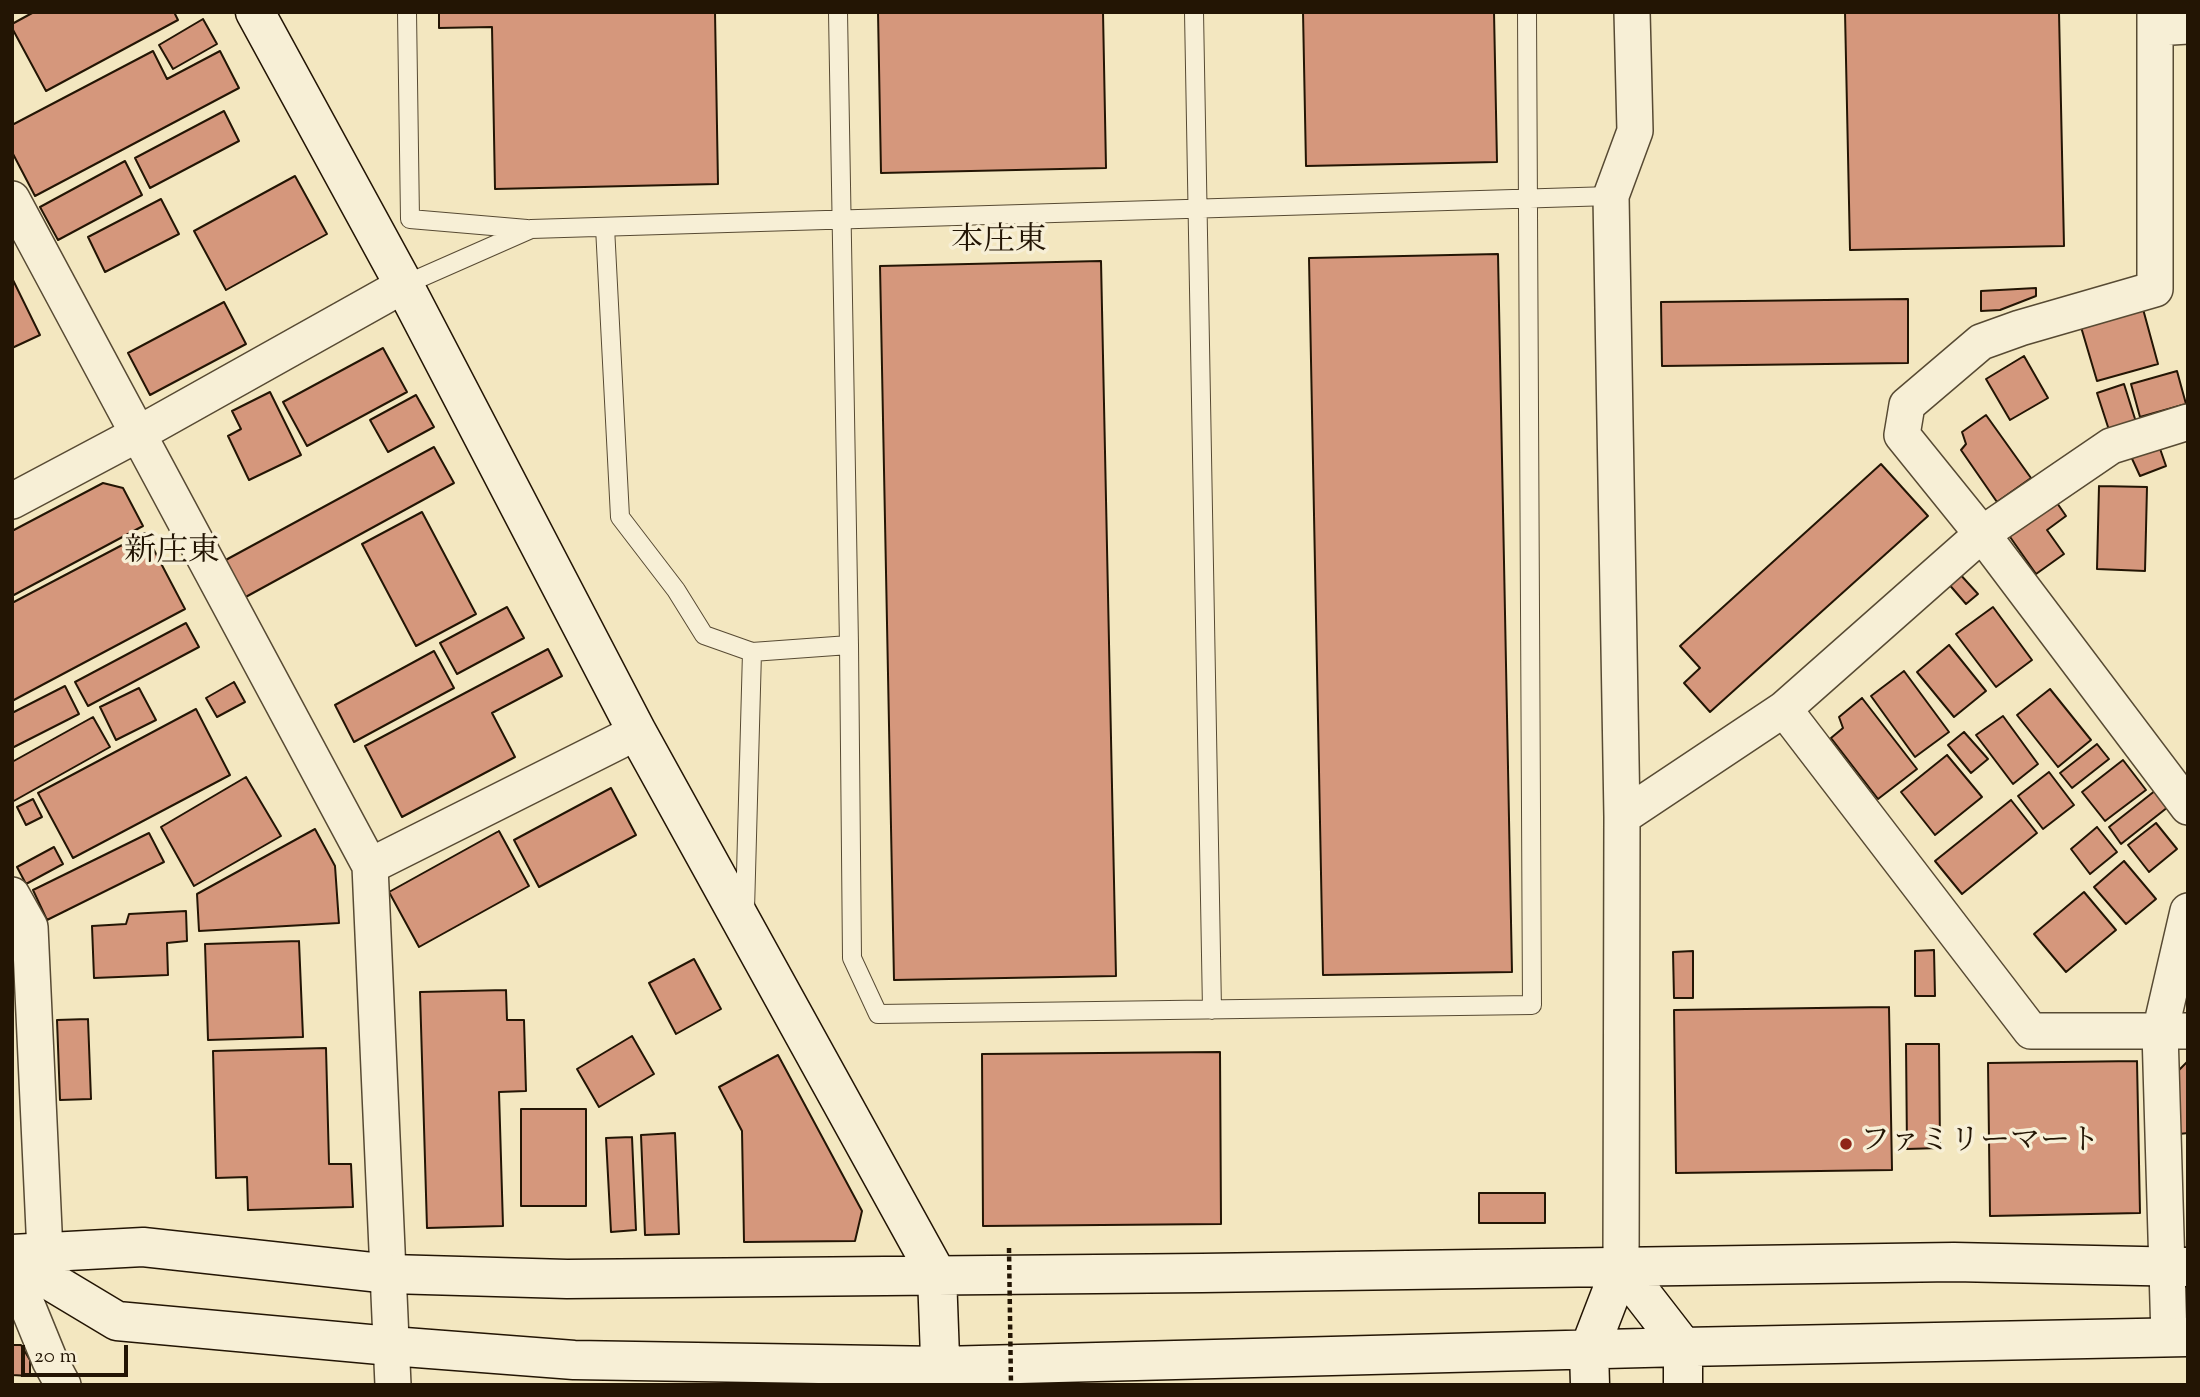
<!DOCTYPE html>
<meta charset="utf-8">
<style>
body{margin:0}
#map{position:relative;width:2200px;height:1397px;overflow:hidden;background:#f3e7c0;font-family:"Sorts Mill Goudy",serif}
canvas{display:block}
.frame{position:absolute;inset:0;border:14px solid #231504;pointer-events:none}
.scale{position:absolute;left:21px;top:1345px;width:107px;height:32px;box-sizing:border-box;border:4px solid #231504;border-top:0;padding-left:9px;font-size:21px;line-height:24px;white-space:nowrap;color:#231504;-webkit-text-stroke:5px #f7efd6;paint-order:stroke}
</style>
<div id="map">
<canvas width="2200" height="1397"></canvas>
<div class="frame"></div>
<div class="scale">20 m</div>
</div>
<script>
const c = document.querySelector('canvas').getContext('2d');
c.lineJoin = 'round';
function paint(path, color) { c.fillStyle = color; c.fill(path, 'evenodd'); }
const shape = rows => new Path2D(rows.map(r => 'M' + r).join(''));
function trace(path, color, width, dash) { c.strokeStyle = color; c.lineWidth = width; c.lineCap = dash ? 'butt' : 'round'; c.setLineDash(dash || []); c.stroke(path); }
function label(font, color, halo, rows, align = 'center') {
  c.font = font + ' "Sorts Mill Goudy","Noto Serif JP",serif'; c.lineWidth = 7; c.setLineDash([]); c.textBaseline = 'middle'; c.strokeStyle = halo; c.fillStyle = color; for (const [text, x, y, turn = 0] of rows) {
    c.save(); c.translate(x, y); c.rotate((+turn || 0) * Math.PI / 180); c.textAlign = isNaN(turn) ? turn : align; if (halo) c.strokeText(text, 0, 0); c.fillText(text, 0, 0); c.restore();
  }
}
const building = shape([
 [34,12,174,12,178,20,46,91,12,28,12,24,34,12],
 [439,12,715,12,718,184,495,189,492,27,439,28,439,12],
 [878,12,1103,12,1106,168,881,173,878,12],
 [1303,12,1494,12,1497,162,1306,166,1303,12],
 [1845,12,2059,12,2064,246,1850,250,1845,12],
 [203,19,217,44,173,69,159,45,203,19],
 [153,51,167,79,220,51,239,88,35,196,12,152,12,125,153,51],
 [224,111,239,141,150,188,135,158,224,111],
 [125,161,142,195,58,240,40,207,125,161],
 [295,176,327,234,226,290,194,231,295,176],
 [161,199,179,234,105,272,88,237,161,199],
 [1498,254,1512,972,1323,975,1309,258,1498,254],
 [1101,261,1116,976,894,980,880,266,1101,261],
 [12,278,40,335,12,348,12,278],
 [2036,288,2036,296,2000,310,1981,311,1981,291,2036,288],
 [1908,299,1908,363,1662,366,1661,302,1908,299],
 [224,302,246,344,150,395,128,353,224,302],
 [2143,309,2158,364,2097,381,2081,327,2143,309],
 [383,348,407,392,307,446,283,402,383,348],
 [2024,356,2048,398,2010,420,1986,379,2024,356],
 [2177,371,2186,404,2140,417,2131,384,2177,371],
 [2124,384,2136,422,2109,430,2097,393,2124,384],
 [270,392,301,455,249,480,228,436,241,429,232,411,270,392],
 [416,395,434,427,388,452,370,420,416,395],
 [1986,415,2031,478,1997,502,1961,450,1966,444,1962,432,1986,415],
 [2157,440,2166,466,2140,476,2128,450,2157,440],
 [434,447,454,483,242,599,222,562,434,447],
 [1881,464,1928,516,1710,712,1684,683,1700,668,1680,646,1881,464],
 [103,483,123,488,143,526,12,596,12,531,103,483],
 [2099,486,2147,487,2145,571,2097,569,2099,486],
 [2055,500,2066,516,2047,530,2064,554,2036,574,2008,534,2055,500],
 [422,512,476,614,416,646,362,544,422,512],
 [145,533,185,609,12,701,12,603,145,533],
 [1958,572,1978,594,1966,604,1947,582,1958,572],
 [507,607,524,638,457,674,440,643,507,607],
 [1993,607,2032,660,1996,687,1956,634,1993,607],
 [186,623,199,647,88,706,75,682,186,623],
 [1949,645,1986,691,1954,717,1917,672,1949,645],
 [548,649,562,676,492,713,515,757,402,817,365,746,548,649],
 [434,651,454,688,354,742,335,705,434,651],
 [1904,671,1949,732,1915,757,1871,696,1904,671],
 [234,682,245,702,217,717,206,698,234,682],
 [65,686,79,714,12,748,12,713,65,686],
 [139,688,156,720,116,740,100,707,139,688],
 [2050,689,2091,740,2058,767,2017,715,2050,689],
 [1862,698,1917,769,1878,799,1831,738,1843,728,1839,717,1862,698],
 [196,709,230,775,73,858,38,793,196,709],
 [2003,716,2038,764,2013,784,1976,735,2003,716],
 [93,717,110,747,12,802,12,762,93,717],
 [1964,732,1988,759,1971,773,1948,745,1964,732],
 [2097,744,2109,759,2072,788,2060,773,2097,744],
 [1947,755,1982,797,1935,835,1901,792,1947,755],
 [2123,760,2146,790,2105,821,2082,792,2123,760],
 [2049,772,2074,805,2043,829,2018,796,2049,772],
 [246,777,281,836,194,886,161,827,246,777],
 [611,788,636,835,539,887,514,840,611,788],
 [2156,790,2168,807,2121,844,2109,827,2156,790],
 [33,799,42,817,26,825,17,807,33,799],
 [2011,800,2037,833,1962,894,1935,861,2011,800],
 [2156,823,2177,849,2149,872,2128,845,2156,823],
 [2097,827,2117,852,2090,874,2071,849,2097,827],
 [315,829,335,866,339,923,199,931,197,894,315,829],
 [499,831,529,886,419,947,389,892,499,831],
 [149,833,164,862,47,920,33,890,149,833],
 [54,847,63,864,26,884,17,867,54,847],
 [2124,861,2156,899,2126,924,2094,887,2124,861],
 [2084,892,2116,930,2066,972,2034,934,2084,892],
 [186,911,187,941,167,943,168,975,94,978,92,926,126,924,129,914,186,911],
 [299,941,303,1037,208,1040,205,944,299,941],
 [1934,950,1935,996,1915,996,1915,951,1934,950],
 [1693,951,1693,998,1674,998,1673,952,1693,951],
 [694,959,721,1009,676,1034,649,983,694,959],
 [506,990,507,1020,524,1020,526,1091,499,1092,503,1226,427,1228,420,992,506,990],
 [1889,1007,1892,1170,1676,1173,1674,1010,1889,1007],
 [88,1019,91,1099,60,1100,57,1020,88,1019],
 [632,1036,654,1074,599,1107,577,1069,632,1036],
 [1906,1044,1939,1044,1940,1148,1907,1149,1906,1044],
 [326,1048,329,1164,351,1164,353,1207,248,1210,247,1177,216,1178,213,1051,326,1048],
 [1220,1052,1221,1224,983,1226,982,1054,1220,1052],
 [778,1055,862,1211,855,1241,744,1242,742,1131,719,1087,778,1055],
 [2137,1061,2140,1213,1990,1216,1988,1063,2137,1061],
 [2188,1061,2188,1133,2179,1134,2178,1071,2188,1061],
 [521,1109,586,1109,586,1206,521,1206,521,1109],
 [675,1133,679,1234,645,1235,641,1135,675,1133],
 [632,1137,636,1230,611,1232,606,1138,632,1137],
 [1479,1193,1545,1193,1545,1223,1479,1223,1479,1193],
 [12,1345,21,1345,30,1360,30,1376,12,1375,12,1345]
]);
paint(building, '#d5977c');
trace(building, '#231504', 2);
const lane = shape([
 [407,12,410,219,527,229],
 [838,12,849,645,852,958,878,1014,1532,1005,1527,12],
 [1194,12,1212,1010],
 [605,227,620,517,676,590,704,635,752,652,849,645],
 [404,285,531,229,1611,196],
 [745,910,752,652]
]);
const street = shape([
 [2155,12,2155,289,2020,328,1981,342,1907,405,1902,435,1982,534,2188,807],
 [2155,28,2188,26],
 [12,199,370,866,393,1385],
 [12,501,138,434,404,285],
 [1784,709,2031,1031,2188,1031],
 [1622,817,1784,709,1982,534,2111,446,2188,422],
 [370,866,637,732],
 [12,895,30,927,45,1252],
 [1621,1267,1622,817,1611,196,1635,131,1632,12],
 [12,1268,50,1361,63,1385],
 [2169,1337,2160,1032,2188,911]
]);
const secondary = shape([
 [255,12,404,285,637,732,937,1275,941,1385],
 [12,1254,143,1247,390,1274,567,1279,1202,1273,1954,1262,2188,1267],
 [12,1258,117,1321,391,1346,574,1360,941,1366,1683,1347,2188,1337],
 [1621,1267,1683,1347,1683,1385],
 [1590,1385,1589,1350,1621,1267]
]);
trace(lane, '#574a33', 20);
trace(street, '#574a33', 38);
trace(secondary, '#231504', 41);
trace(lane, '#f7efd6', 18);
trace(street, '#f7efd6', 35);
trace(secondary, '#f7efd6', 38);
trace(shape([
 [1009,1248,1011,1385]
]), '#231504', 4.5, [5, 3.5]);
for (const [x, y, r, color] of [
 [1846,1144,7,"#8f2418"]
]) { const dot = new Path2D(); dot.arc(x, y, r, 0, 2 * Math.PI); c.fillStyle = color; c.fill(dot); trace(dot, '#f7efd6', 2.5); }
label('30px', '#231504', '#f7efd6', [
 ["ファミリーマート",1860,1144]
], 'left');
label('32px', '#231504', '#f7efd6', [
 ["本庄東",999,244],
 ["新庄東",172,555]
]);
</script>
